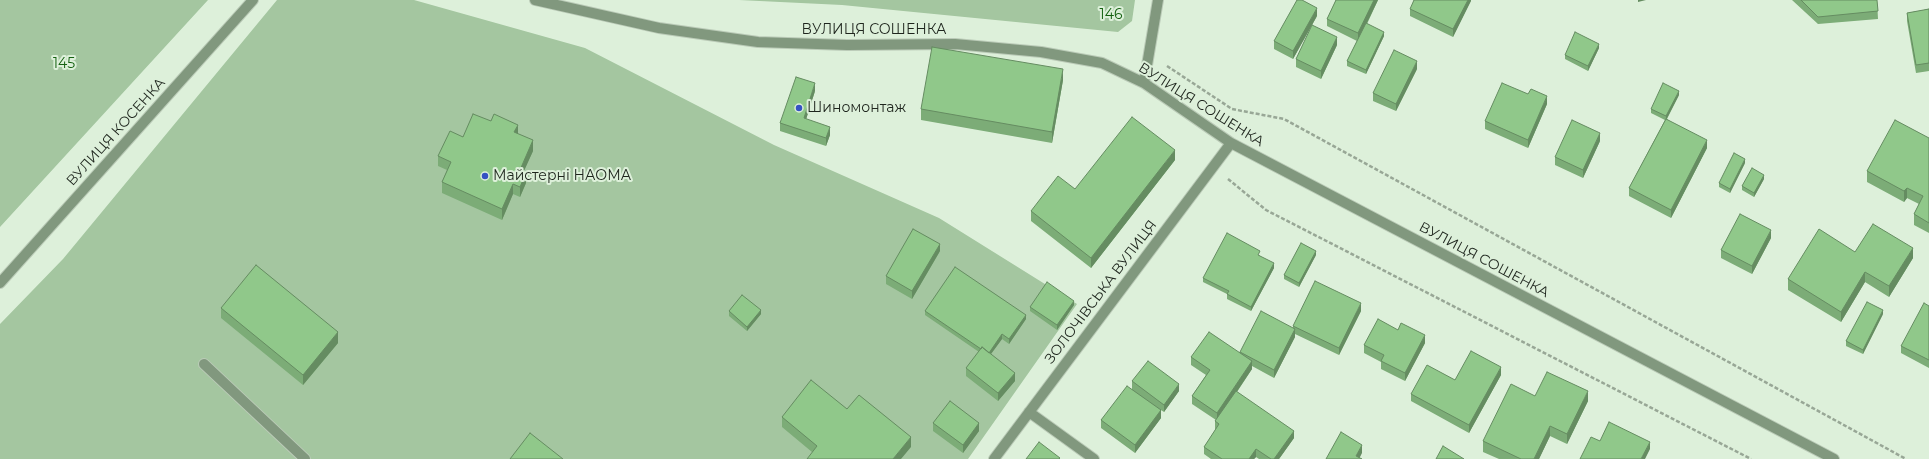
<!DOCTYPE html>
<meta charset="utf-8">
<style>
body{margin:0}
canvas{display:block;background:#ddf0da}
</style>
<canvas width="1929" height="459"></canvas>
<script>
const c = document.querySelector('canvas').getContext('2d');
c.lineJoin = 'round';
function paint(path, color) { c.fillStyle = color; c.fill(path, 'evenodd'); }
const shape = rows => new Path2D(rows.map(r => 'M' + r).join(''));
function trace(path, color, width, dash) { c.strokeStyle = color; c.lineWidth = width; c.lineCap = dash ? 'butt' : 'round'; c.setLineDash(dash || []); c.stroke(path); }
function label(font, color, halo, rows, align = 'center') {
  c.font = font + ' Montserrat,sans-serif'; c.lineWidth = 4; c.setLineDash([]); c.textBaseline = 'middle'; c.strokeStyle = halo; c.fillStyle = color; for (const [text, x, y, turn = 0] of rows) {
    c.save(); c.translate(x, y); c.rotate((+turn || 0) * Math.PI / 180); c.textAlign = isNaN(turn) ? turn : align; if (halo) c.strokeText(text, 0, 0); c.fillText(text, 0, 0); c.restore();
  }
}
paint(shape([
 [0,0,208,0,0,227],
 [277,0,414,0,585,48,774,145,939,218,1077,304,968,459,0,459,0,324,63,259],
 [739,0,1135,0,1132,21,1118,32,842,5]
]), '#a4c6a0');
const minor = shape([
 [535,0,659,28,758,42,847,45,955,44,1041,52,1102,63,1144,83,1231,143,1834,459],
 [1144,83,1158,0],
 [0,283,253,0],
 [204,364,305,459],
 [1029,412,1094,459],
 [994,459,1231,143]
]);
trace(minor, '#bbcbb8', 12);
trace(shape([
 [1167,66,1232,109,1284,119,1906,459],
 [1228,179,1266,210,1751,459]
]), '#98a796', 2.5, [4, 2]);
trace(minor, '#81987e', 10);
paint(shape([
 [1336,0,1378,0,1367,24,1384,36,1366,74,1347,66,1347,61,1357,41,1327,26,1327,19],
 [1471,0,1453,37,1410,16,1410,9],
 [1792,0,1877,0,1878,19,1818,24],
 [1929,9,1929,71,1916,73,1907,21,1907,13],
 [1317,16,1293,59,1274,49,1274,41],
 [1337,45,1321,79,1296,67,1296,59],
 [1599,48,1588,71,1565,59,1565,55],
 [1417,69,1396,111,1373,101,1373,93],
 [1063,80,1052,143,921,120,921,109],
 [815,91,806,119,830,135,826,146,780,131,780,123],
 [1679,95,1667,119,1707,148,1671,218,1629,196,1629,188,1665,120,1651,113,1651,109],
 [1547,104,1528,148,1485,129,1485,121],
 [518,134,533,151,523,172,526,183,520,197,513,194,502,220,442,193,442,182,447,170,438,166,438,156],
 [1929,138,1929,233,1914,225,1914,214,1919,204,1907,198,1904,202,1867,182,1867,171],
 [1600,141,1583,178,1555,165,1555,157],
 [1175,160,1091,268,1031,221,1031,211,1075,189],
 [1745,163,1730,193,1719,187,1719,183],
 [1764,179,1754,197,1742,190,1742,186],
 [1771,238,1752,274,1721,258,1721,250],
 [940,251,912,299,886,284,886,276],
 [1855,252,1913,258,1889,297,1865,282,1841,322,1788,290,1788,279],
 [1260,255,1260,256,1274,268,1251,311,1227,299,1227,294,1203,282,1203,278],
 [1316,255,1299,287,1284,279,1284,275],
 [1074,305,1057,330,1030,311,1030,307],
 [1929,306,1929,368,1901,353,1901,346],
 [221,308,338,343,303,385,221,318],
 [729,311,761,314,747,331,729,316],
 [925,311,1026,319,1009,344,1002,339,991,354,1015,381,998,401,966,376,966,368,979,352,925,315],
 [1361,311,1339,355,1295,334,1295,337,1274,378,1252,366,1252,369,1237,392,1294,438,1279,459,1259,459,1256,457,1254,459,1211,459,1204,454,1204,447,1216,429,1215,429,1215,421,1216,420,1192,404,1192,396,1206,375,1191,365,1191,357,1240,353,1240,352,1293,328,1293,326],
 [1883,314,1863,354,1846,346,1846,341],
 [1398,330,1425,343,1405,381,1381,369,1381,362,1364,353,1364,345],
 [1501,375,1469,433,1411,401,1411,394,1455,380],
 [1132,381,1179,391,1164,412,1161,410,1161,418,1135,453,1101,428,1101,420,1132,389],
 [1535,396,1588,401,1567,444,1550,436,1539,459,1499,459,1483,452,1483,441],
 [847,409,911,447,812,452,782,427,782,417],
 [933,423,979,431,963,453,933,431]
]), '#7cac77');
paint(shape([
 [1374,0,1378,0,1358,41,1358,33],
 [1468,0,1471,0,1471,1,1453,37,1453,29],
 [1638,0,1646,0,1638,2],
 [1317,8,1317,16,1293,59,1293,51],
 [1384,32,1384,36,1366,74,1366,70],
 [1337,37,1337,45,1321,79,1321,71],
 [1599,44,1599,48,1588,71,1588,66],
 [1417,61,1417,69,1396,111,1396,104],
 [1063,69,1063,80,1052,143,1052,132],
 [815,83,815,91,804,126,804,118],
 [1679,91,1679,95,1666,120,1666,116],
 [1547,96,1547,104,1528,148,1528,140],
 [518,125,518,135,514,132],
 [830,127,830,135,826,146,826,138],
 [1600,133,1600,141,1583,178,1583,170],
 [533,140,533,151,520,180,520,170],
 [1707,140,1707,148,1671,218,1671,210],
 [1175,150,1175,160,1091,268,1091,258],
 [1745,159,1745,163,1730,193,1730,189],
 [526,173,526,183,520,197,520,187],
 [1764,175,1764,179,1754,197,1754,193],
 [513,184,513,194,502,220,502,209],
 [1907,188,1907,198,1904,202,1904,191],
 [1771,230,1771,238,1752,274,1752,266],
 [940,244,940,251,912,299,912,291],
 [1913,248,1913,258,1889,297,1889,286],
 [1316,251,1316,255,1299,287,1299,283],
 [1274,263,1274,268,1251,311,1251,307],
 [1865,272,1865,282,1841,322,1841,312],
 [1074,301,1074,305,1057,330,1057,325],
 [1361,303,1361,311,1339,355,1339,348],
 [761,310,761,314,747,331,747,327],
 [1883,310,1883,314,1863,354,1863,350],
 [1026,315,1026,319,1009,344,1009,339],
 [1295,329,1295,337,1274,378,1274,370],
 [338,332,338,343,303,385,303,375],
 [1002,334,1002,339,988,358,988,354],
 [1425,335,1425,343,1405,381,1405,373],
 [1252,361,1252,369,1217,421,1217,413],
 [1501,367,1501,375,1469,433,1469,425],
 [1015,373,1015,381,998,401,998,393],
 [1179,384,1179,391,1164,412,1164,405],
 [1588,391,1588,401,1567,444,1567,434],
 [1161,410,1161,418,1135,453,1135,445],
 [979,423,979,431,963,453,963,445],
 [1550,426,1550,436,1539,459,1534,459],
 [1294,431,1294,438,1279,459,1274,459],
 [911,437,911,447,901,459,893,459],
 [1650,442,1650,449,1645,459,1641,459],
 [1362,445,1362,453,1359,459,1356,456],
 [1256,449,1256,457,1254,459,1249,459]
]), '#658c61');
const building = shape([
 [1297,0,1302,0,1317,8,1293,51,1274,41,1297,0],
 [1336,0,1374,0,1358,33,1327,19,1336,0],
 [1414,0,1468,0,1453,29,1410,9,1414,0],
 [1801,0,1877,0,1878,11,1818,17,1801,0],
 [1929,9,1929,63,1916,65,1907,13,1929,9],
 [1366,23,1384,32,1366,70,1347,61,1366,23],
 [1312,25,1337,37,1321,71,1296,59,1312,25],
 [1575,32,1599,44,1588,66,1565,55,1575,32],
 [932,47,1063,69,1052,132,921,109,932,47],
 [1394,50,1417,61,1396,104,1373,93,1394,50],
 [796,77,815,83,804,118,830,127,826,138,780,123,796,77],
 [1502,83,1528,94,1531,89,1547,96,1528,140,1485,121,1502,83],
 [1663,83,1679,91,1666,116,1651,109,1663,83],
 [473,114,491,121,494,114,518,125,514,132,533,140,520,170,526,173,520,187,513,184,502,209,442,182,451,162,438,156,450,131,463,137,473,114],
 [1132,117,1175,150,1091,258,1031,211,1058,176,1075,189,1132,117],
 [1666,119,1707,140,1671,210,1629,188,1666,119],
 [1572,120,1600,133,1583,170,1555,157,1572,120],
 [1895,120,1929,138,1929,223,1914,214,1923,196,1907,188,1904,191,1867,171,1895,120],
 [1734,153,1745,159,1730,189,1719,183,1734,153],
 [1752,168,1764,175,1754,193,1742,186,1752,168],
 [1740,214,1771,230,1752,266,1721,250,1740,214],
 [1873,224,1913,248,1889,286,1865,272,1841,312,1788,279,1819,229,1855,252,1873,224],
 [913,229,940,244,912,291,886,276,913,229],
 [1227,233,1260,251,1258,255,1274,263,1251,307,1227,294,1229,291,1203,278,1227,233],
 [1301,243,1316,251,1299,283,1284,275,1301,243],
 [256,265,338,332,303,375,221,308,256,265],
 [955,267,1026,315,1009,339,1002,334,989,353,982,347,981,349,925,311,955,267],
 [1315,281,1361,303,1339,348,1293,326,1315,281],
 [1047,282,1074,301,1057,325,1030,307,1047,282],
 [742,295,761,310,747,327,729,311,742,295],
 [1867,302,1883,310,1863,350,1846,341,1867,302],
 [1924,303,1929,306,1929,360,1901,346,1924,303],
 [1261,311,1295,329,1274,370,1240,352,1261,311],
 [1378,319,1398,330,1401,323,1425,335,1405,373,1381,361,1384,355,1364,345,1378,319],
 [1209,332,1252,361,1217,413,1192,396,1210,370,1191,357,1209,332],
 [982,347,1015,373,998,393,966,368,982,347],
 [1471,351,1501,367,1469,425,1411,394,1427,365,1455,380,1471,351],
 [1148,361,1179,384,1164,405,1132,381,1148,361],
 [1547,372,1588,391,1567,434,1550,426,1534,459,1521,459,1483,441,1511,384,1535,396,1547,372],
 [811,380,847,409,859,395,911,437,893,459,807,459,817,446,782,417,811,380],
 [1127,386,1161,410,1135,445,1101,420,1127,386],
 [1236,391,1294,431,1274,459,1271,459,1256,449,1249,459,1222,459,1204,447,1219,424,1215,421,1236,391],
 [950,401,979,423,963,445,933,423,950,401],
 [1609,422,1650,442,1641,459,1580,459,1591,437,1600,441,1609,422],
 [1341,432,1362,445,1356,456,1362,459,1326,459,1341,432],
 [530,433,563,459,510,459,530,433],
 [1039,442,1060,458,1059,459,1026,459,1039,442],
 [1443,446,1464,459,1436,459,1443,446]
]);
paint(building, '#90c88a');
trace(building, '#658c61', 1);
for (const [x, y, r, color] of [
 [799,108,4,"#3552c3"],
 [485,176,4,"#3552c3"]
]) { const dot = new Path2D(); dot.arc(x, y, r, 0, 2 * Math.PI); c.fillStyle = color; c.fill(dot); trace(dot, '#ddf0da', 1.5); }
label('14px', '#146110', '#ddf0da', [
 ["146",1111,15],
 ["145",64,64]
]);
label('14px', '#1e251d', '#ddf0da', [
 ["ВУЛИЦЯ СОШЕНКА",874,30],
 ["ВУЛИЦЯ СОШЕНКА",1201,105,32],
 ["ВУЛИЦЯ КОСЕНКА",116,132,-48],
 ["ВУЛИЦЯ СОШЕНКА",1484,260,28],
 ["ЗОЛОЧІВСЬКА ВУЛИЦЯ",1101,292,-53]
]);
label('14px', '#1e251d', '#ddf0da', [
 ["Шиномонтаж",807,108],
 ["Майстерні НАОМА",493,176]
], 'left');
</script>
